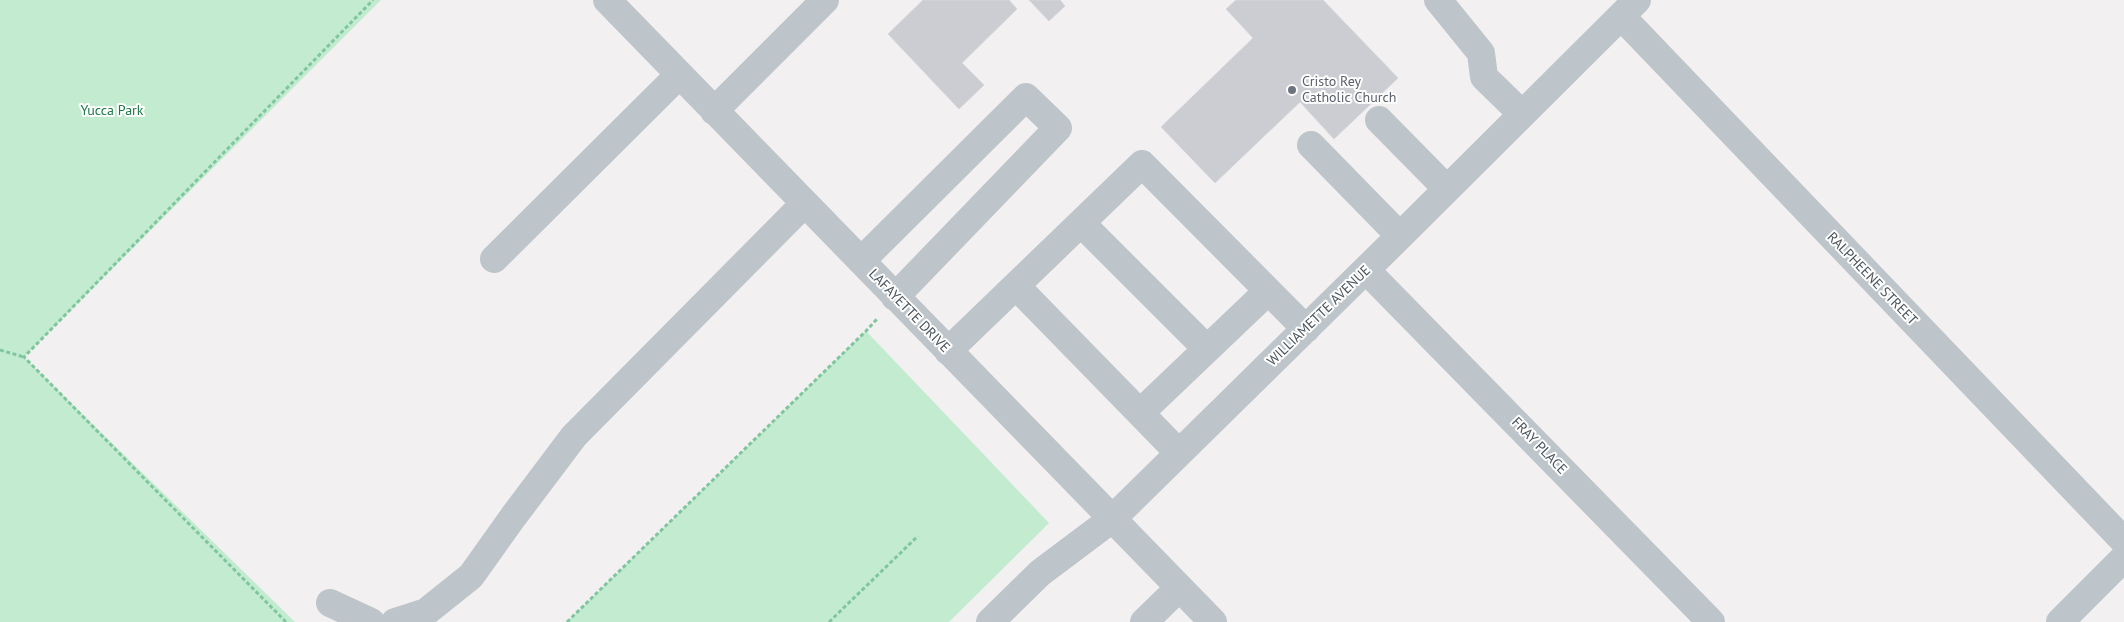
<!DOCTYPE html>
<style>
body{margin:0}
canvas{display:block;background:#f2f0f0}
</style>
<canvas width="2124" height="622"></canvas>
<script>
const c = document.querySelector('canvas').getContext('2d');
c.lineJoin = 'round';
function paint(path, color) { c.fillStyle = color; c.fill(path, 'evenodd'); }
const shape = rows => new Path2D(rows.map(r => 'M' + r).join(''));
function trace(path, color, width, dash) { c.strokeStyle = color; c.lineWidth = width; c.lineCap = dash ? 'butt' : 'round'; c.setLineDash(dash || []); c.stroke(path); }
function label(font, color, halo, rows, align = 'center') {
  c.font = font + ' "PT Sans",sans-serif'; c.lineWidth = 4; c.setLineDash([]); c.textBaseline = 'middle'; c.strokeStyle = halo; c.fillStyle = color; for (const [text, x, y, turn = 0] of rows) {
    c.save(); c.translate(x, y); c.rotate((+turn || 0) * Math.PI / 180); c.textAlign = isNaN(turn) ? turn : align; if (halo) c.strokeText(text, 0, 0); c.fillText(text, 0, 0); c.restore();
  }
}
paint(shape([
 [0,0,381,0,24,357,295,622,0,622],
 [866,331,1049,523,949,622,567,622]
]), '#c3ebd0');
const building = shape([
 [923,0,1009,0,1017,9,962,63,984,85,959,109,888,34,923,0],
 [1029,0,1060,0,1065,6,1049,21,1029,0],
 [1236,0,1323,0,1398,78,1334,139,1300,102,1215,183,1161,127,1253,38,1226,9,1236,0]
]);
paint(building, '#cbcdd2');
trace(building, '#d5d7db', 1);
trace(shape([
 [0,350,24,357],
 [286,622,24,357,373,0],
 [567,622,866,331,877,319],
 [829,622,918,536]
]), '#7fc69f', 3, [4, 2.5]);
trace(shape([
 [607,0,1213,622],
 [1438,0,1481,53,1484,77,1522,114],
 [1621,16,2124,541],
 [714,111,825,0],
 [1379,120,1447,189],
 [1311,145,1400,236],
 [1081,223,1207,349],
 [494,259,679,75],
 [861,261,1026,97,1058,128,895,297],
 [1366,270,1711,622],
 [1016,286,1179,453],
 [948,351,1142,164,1306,329],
 [1140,413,1268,291],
 [330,603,371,622],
 [395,622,426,612,471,576,513,517,574,436,804,204],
 [990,622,1040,573,1112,519,1400,236,1637,0],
 [1144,622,1179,588],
 [2060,622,2124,558]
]), '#bdc5cb', 28);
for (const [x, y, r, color] of [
 [1292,90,5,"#6b7280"]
]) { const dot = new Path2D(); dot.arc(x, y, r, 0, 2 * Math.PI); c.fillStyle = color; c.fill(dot); trace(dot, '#fff', 2); }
label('14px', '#5b616d', '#fff', [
 ["Cristo Rey",1302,82],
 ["Catholic Church",1302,98]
], 'left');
label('14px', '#217747', '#fff', [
 ["Yucca Park",112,111]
]);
label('14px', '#4a545c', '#fff', [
 ["RALPHEENE STREET",1872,279,46],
 ["LAFAYETTE DRIVE",909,311,46],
 ["WILLIAMETTE AVENUE",1319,316,-44],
 ["FRAY PLACE",1539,446,46]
]);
</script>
